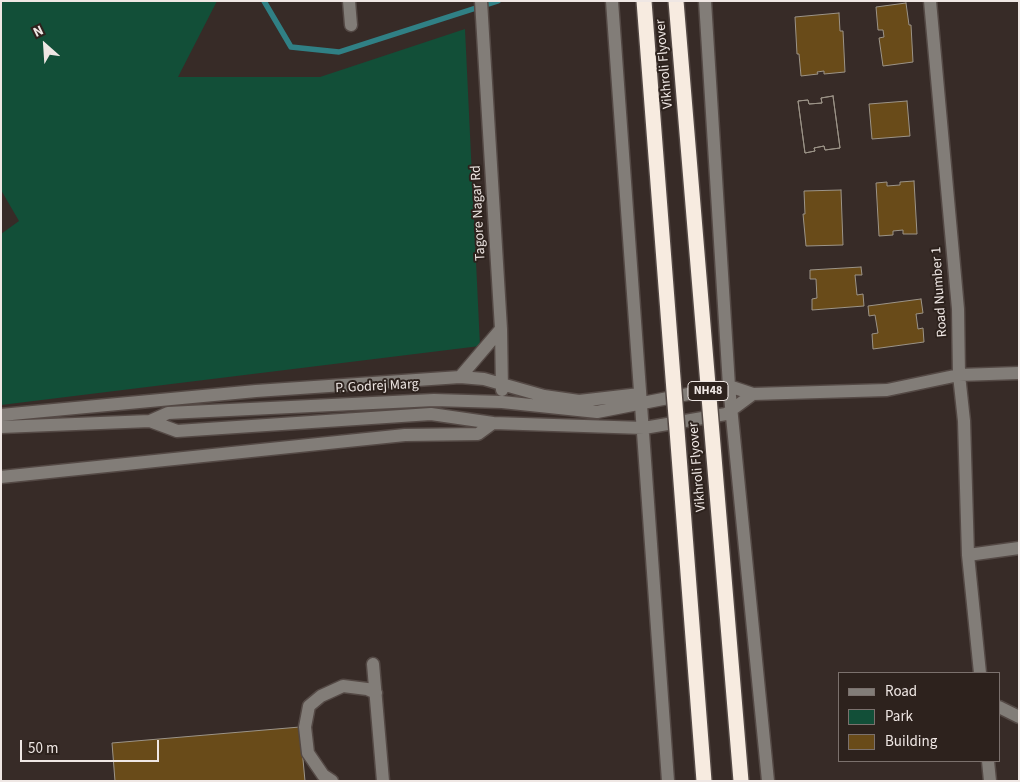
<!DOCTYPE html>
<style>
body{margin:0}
#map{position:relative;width:1020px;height:782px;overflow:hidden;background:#372b27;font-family:"Source Sans 3",sans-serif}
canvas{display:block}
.frame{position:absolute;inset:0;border:2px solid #efe7e4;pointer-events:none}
.legend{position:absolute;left:838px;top:672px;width:162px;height:90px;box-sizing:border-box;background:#2d221d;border:1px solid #7b716d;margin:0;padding:6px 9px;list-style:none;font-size:15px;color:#efe7e4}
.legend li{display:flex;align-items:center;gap:10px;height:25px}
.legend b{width:25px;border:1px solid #7b716d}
.north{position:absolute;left:20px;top:20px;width:50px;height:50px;-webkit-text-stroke:4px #2d221d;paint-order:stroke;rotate:334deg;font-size:14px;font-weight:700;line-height:20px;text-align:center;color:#efe7e4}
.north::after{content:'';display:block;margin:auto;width:18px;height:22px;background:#efe7e4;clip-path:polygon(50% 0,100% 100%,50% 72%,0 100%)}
.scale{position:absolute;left:20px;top:740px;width:139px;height:22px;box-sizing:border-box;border:2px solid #efe7e4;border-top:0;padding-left:6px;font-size:15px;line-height:18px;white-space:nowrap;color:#efe7e4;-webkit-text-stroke:4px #2d221d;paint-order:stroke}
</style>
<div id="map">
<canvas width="1020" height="782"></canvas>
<div class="frame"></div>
<ul class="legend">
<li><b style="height:6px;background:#827d78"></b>Road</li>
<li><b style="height:14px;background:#124f38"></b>Park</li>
<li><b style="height:14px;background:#694b19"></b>Building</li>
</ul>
<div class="north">N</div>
<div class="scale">50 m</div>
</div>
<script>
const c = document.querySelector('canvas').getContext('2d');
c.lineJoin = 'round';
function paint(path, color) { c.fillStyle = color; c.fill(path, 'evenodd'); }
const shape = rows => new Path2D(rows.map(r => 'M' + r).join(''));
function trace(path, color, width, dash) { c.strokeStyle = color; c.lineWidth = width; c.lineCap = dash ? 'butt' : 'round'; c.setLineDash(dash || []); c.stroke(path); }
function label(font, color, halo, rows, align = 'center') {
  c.font = font + ' "Source Sans 3",sans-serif'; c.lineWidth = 4; c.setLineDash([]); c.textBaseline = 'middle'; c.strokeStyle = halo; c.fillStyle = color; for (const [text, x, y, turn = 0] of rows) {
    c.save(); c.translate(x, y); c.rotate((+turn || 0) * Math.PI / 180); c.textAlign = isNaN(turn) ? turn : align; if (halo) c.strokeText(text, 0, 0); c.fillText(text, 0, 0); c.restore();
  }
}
paint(shape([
 [1,1,217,1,178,77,320,77,465,29,480,346,1,405,1,234,19,221,1,190]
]), '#124f38');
trace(shape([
 [264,1,291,47,339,52,498,1]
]), '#308085', 5.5);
const building = shape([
 [906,3,909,25,911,25,913,62,883,66,879,38,884,37,883,30,878,30,876,7,906,3],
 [839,13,840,31,843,31,845,72,824,74,824,71,817,72,818,74,801,76,799,54,797,54,795,17,839,13],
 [833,96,840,148,825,150,824,146,814,148,815,151,805,153,798,101,808,100,809,104,822,103,821,98,833,96],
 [833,96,840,148,825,150,824,146,814,148,815,151,805,153,798,101,808,100,809,104,822,103,821,98,833,96],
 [907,101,910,136,872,139,869,104,907,101],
 [914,181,917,234,903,234,903,230,893,231,893,235,879,236,876,183,887,182,887,186,900,185,900,182,914,181],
 [841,190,843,245,806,246,803,214,805,214,804,191,841,190],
 [861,267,862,275,855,275,857,295,863,294,864,306,812,310,812,299,817,298,816,279,810,279,810,270,861,267],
 [921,299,923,313,916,314,918,329,923,328,924,342,873,349,872,334,878,333,875,315,869,316,868,306,921,299],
 [300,727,305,781,115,781,112,743,300,727]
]);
paint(building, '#694b19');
trace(building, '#9c9488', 1);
const minor = shape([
 [349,1,351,25],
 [481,1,501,329,502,390],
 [612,1,668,781],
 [705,1,729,386,768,781],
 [930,1,958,309,959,375,964,421,968,555,980,673],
 [460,377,501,329],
 [1,415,256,391,460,377,484,379,544,396,579,401,640,394],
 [150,421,177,431,431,414,493,423,644,428,726,414,753,394],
 [1,427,150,421,168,413,434,400,502,402,597,412,729,386,753,394,887,390,959,375,1019,373],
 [1,477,405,435,478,434,493,423],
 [968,555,1019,548],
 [373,664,383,781],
 [999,707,1019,717],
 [988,761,990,781],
 [332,781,323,775,308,753,305,727,309,706,321,696,343,686,367,689,376,693]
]);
trace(minor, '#544945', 15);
trace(minor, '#827d78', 12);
const highwayBridge = shape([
 [644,1,704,781],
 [676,1,741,781]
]);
trace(highwayBridge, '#544945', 18, []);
trace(highwayBridge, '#f7ebe0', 15);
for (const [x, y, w] of [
 [708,391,40]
]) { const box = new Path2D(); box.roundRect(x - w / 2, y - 9.5, w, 19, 4); c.fillStyle = '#2d221d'; c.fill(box); trace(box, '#efe7e4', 1); }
label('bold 12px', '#efe7e4', null, [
 ["NH48",708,391]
]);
label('14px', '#efe7e4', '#2d221d', [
 ["Vikhroli Flyover",665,64,-95],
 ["Tagore Nagar Rd",479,213,-93],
 ["Road Number 1",940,292,-94],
 ["P. Godrej Marg",377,387,-3],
 ["Vikhroli Flyover",698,467,-95]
]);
</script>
